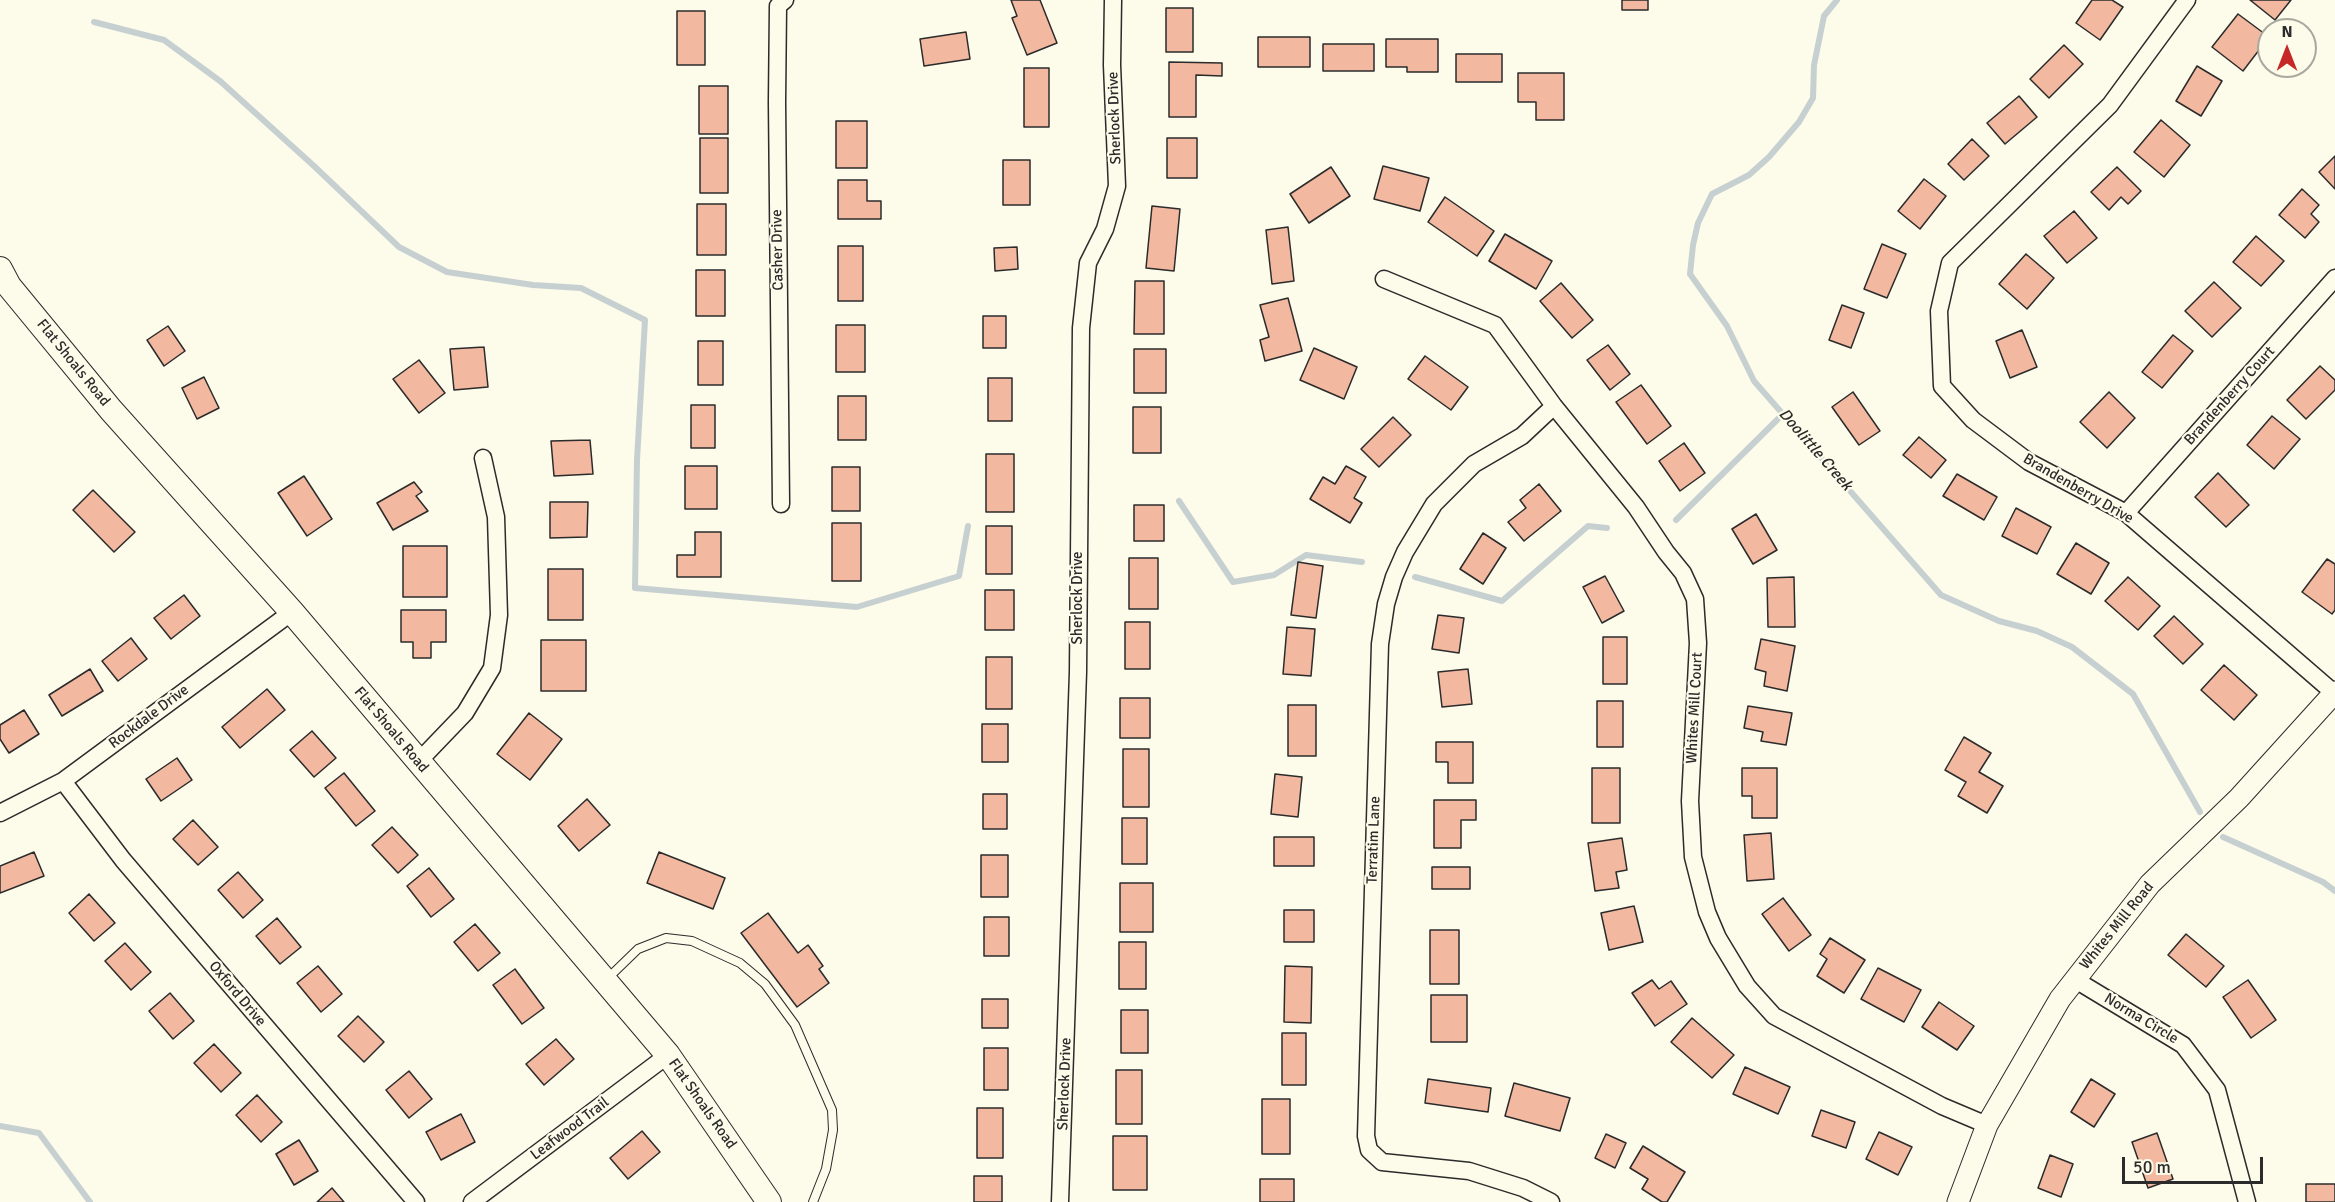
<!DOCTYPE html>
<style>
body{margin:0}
#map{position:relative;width:2335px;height:1202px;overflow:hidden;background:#fdfbea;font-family:Signika,sans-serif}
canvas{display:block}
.north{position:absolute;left:2257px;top:18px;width:60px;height:60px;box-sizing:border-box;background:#fdfbea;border:2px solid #a9a89e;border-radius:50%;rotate:0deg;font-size:16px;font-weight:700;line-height:24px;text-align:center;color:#2b2b2b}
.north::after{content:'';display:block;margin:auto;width:21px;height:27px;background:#c62828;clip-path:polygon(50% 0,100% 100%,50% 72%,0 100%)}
.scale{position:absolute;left:2122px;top:1157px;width:141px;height:27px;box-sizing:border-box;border:3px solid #2b2b2b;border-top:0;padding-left:8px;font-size:18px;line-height:21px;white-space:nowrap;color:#2b2b2b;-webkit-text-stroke:4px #fdfbea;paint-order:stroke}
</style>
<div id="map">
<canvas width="2335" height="1202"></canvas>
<div class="north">N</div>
<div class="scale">50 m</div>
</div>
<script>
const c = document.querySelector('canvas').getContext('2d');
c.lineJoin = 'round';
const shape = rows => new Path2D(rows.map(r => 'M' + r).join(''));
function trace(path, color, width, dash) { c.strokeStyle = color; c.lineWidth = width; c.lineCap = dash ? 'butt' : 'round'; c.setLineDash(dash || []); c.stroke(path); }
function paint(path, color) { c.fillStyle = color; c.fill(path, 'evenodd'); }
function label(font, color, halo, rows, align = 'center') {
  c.font = font + ' Signika,sans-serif'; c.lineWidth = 4.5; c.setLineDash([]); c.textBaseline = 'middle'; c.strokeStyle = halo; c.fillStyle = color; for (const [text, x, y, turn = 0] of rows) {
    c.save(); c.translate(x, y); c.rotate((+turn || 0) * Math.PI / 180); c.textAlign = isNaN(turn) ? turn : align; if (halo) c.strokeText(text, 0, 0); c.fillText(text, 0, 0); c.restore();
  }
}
trace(shape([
 [1837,0,1824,16,1814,65,1813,98,1799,122,1769,157,1749,175,1712,194,1698,223,1693,245,1690,274,1727,326,1754,381,1941,595,1999,621,2037,631,2072,647,2133,694,2200,812],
 [94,22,164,40,220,81,314,166,399,247,447,272,533,285,581,288,645,320,637,460,635,588,857,607,959,576,968,526],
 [1179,501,1233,582,1274,575,1306,555,1362,562],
 [1676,520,1783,414],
 [1415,577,1502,601,1588,526,1607,528],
 [2223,837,2323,882,2335,891],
 [0,1126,39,1133,90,1202]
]), '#c7d0d0', 6);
const building = shape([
 [1011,0,1040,0,1057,43,1027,55,1012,18,1017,16,1011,0],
 [1622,0,1648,0,1648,10,1622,10,1622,0],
 [2092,0,2112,0,2123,7,2100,40,2076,23,2092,0],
 [2250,0,2291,0,2275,20,2250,0],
 [1166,8,1193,8,1193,52,1166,52,1166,8],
 [677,11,705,11,705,65,677,65,677,11],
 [2238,14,2269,37,2243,71,2212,47,2238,14],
 [966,32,970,59,924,66,920,39,966,32],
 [1258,37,1310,37,1310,67,1258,67,1258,37],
 [1386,39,1438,39,1438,72,1407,72,1407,67,1386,67,1386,39],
 [1323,44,1374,44,1374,71,1323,71,1323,44],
 [2064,45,2083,64,2049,98,2030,79,2064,45],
 [1456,54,1502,54,1502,82,1456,82,1456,54],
 [1169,62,1222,63,1222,76,1196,75,1196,117,1169,117,1169,62],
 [2197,66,2222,81,2201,116,2176,101,2197,66],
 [1024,68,1049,68,1049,127,1024,127,1024,68],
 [1518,73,1564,73,1564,120,1536,120,1536,102,1518,102,1518,73],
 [699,86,728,86,728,134,699,134,699,86],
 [2019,96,2037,117,2005,144,1987,123,2019,96],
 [2161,120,2190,145,2164,177,2134,152,2161,120],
 [836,121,867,121,867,168,836,168,836,121],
 [700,138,728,138,728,193,700,193,700,138],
 [1167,138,1197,138,1197,178,1167,178,1167,138],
 [1972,139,1989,156,1964,180,1948,164,1972,139],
 [2335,156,2335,189,2319,172,2335,156],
 [1003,160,1030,160,1030,205,1003,205,1003,160],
 [1383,166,1429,178,1420,211,1374,199,1383,166],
 [1331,167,1350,196,1309,223,1290,194,1331,167],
 [2117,167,2141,191,2128,204,2121,197,2109,210,2091,192,2117,167],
 [1924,179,1946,196,1920,229,1898,211,1924,179],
 [838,180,867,180,867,201,881,201,881,219,838,219,838,180],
 [2302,189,2319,205,2311,214,2319,222,2305,238,2279,215,2302,189],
 [1445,197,1494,231,1477,256,1428,222,1445,197],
 [697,204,726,204,726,255,697,255,697,204],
 [1152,206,1180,209,1174,271,1146,268,1152,206],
 [2074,211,2097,238,2067,263,2044,236,2074,211],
 [1288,227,1294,281,1272,284,1266,230,1288,227],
 [1505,234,1552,261,1536,289,1489,261,1505,234],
 [2256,236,2284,261,2261,286,2233,262,2256,236],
 [1882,244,1906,254,1887,298,1864,289,1882,244],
 [838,246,863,246,863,301,838,301,838,246],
 [1017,247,1018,269,995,271,994,248,1017,247],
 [2026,254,2054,278,2027,309,1999,284,2026,254],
 [696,270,725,270,725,316,696,316,696,270],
 [1135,281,1164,281,1164,334,1134,334,1135,281],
 [2214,282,2241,308,2212,337,2185,311,2214,282],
 [1561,283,1593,320,1572,338,1540,301,1561,283],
 [1288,298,1302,351,1265,361,1260,340,1269,337,1260,305,1288,298],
 [1842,305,1864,313,1851,348,1829,340,1842,305],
 [983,316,1006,316,1006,348,983,348,983,316],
 [836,325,865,325,865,372,836,372,836,325],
 [168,326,185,351,164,366,147,340,168,326],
 [2022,330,2037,367,2010,378,1996,341,2022,330],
 [2173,335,2193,351,2162,388,2142,372,2173,335],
 [698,341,723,341,723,385,698,385,698,341],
 [1608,345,1630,374,1610,390,1587,360,1608,345],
 [484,347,488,387,454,390,450,349,484,347],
 [1314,348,1357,367,1344,399,1300,380,1314,348],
 [1134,349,1166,349,1166,393,1134,393,1134,349],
 [1425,356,1468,387,1451,410,1408,379,1425,356],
 [419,360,445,393,419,413,393,379,419,360],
 [2320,366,2335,380,2335,390,2306,419,2287,400,2320,366],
 [204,377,219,408,197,419,182,388,204,377],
 [988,378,1012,378,1012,421,988,421,988,378],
 [1641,385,1671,426,1647,444,1616,402,1641,385],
 [1853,392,1880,431,1859,445,1832,407,1853,392],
 [2109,392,2135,418,2107,448,2080,422,2109,392],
 [838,396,866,396,866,440,838,440,838,396],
 [691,405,715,405,715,448,691,448,691,405],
 [1133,407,1161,407,1161,453,1133,453,1133,407],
 [2272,416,2300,439,2274,469,2247,445,2272,416],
 [1393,417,1411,435,1379,467,1361,449,1393,417],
 [1919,437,1946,460,1931,478,1903,455,1919,437],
 [590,440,593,474,554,476,551,441,590,440],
 [1684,443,1705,473,1680,491,1659,461,1684,443],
 [986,454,1014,454,1014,512,986,512,986,454],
 [685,466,717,466,717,509,685,509,685,466],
 [1346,466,1366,477,1354,498,1362,503,1350,523,1310,499,1323,477,1335,484,1346,466],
 [832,467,860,467,860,511,832,511,832,467],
 [2218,473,2249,505,2226,527,2195,497,2218,473],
 [1957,474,1997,497,1984,520,1943,496,1957,474],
 [304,476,332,519,307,536,278,493,304,476],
 [414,482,422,492,416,496,428,511,393,530,377,503,414,482],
 [1539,484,1561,511,1524,541,1508,522,1526,508,1520,500,1539,484],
 [93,490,135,532,114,552,73,510,93,490],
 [550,502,588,502,587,537,550,538,550,502],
 [1134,505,1164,505,1164,541,1134,541,1134,505],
 [2016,508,2051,527,2037,554,2002,536,2016,508],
 [1756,514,1777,550,1753,564,1732,529,1756,514],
 [832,523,861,523,861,581,832,581,832,523],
 [986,526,1012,526,1012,574,986,574,986,526],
 [695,532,721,532,721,577,677,577,677,555,695,555,695,532],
 [1483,533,1506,548,1483,584,1460,569,1483,533],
 [2076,543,2109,563,2091,594,2057,574,2076,543],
 [403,546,447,546,447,597,403,597,403,546],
 [1129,558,1158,558,1158,609,1129,609,1129,558],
 [2327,559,2335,564,2335,610,2332,614,2302,592,2327,559],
 [1298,562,1323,566,1316,618,1291,615,1298,562],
 [548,569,583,569,583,620,548,620,548,569],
 [1605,576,1624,611,1602,623,1583,587,1605,576],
 [1794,577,1795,627,1768,627,1767,578,1794,577],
 [2128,577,2160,606,2138,630,2105,601,2128,577],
 [985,590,1014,590,1014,630,985,630,985,590],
 [184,595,200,616,171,639,154,618,184,595],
 [401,610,446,610,446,642,431,642,431,658,413,658,413,642,401,642,401,610],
 [1438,615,1464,618,1459,653,1432,649,1438,615],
 [2174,616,2203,644,2183,664,2154,636,2174,616],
 [1125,622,1150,622,1150,669,1125,669,1125,622],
 [1287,627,1315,629,1311,676,1283,674,1287,627],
 [1603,637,1627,637,1627,684,1603,684,1603,637],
 [131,638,147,659,118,681,102,661,131,638],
 [1761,639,1795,646,1787,691,1764,686,1766,672,1755,669,1761,639],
 [541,640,586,640,586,691,541,691,541,640],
 [986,657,1012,657,1012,709,986,709,986,657],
 [2224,665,2257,695,2234,720,2201,690,2224,665],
 [90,669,103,691,62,716,49,695,90,669],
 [1468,669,1472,704,1442,707,1438,672,1468,669],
 [267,689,285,710,240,748,222,727,267,689],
 [1120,698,1150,698,1150,738,1120,738,1120,698],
 [1597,701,1623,701,1623,747,1597,747,1597,701],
 [1288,705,1316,705,1316,756,1288,756,1288,705],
 [1748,706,1792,713,1786,745,1761,741,1763,732,1744,728,1748,706],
 [24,710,39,734,9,753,0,739,0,725,24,710],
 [529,713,562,739,530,780,497,754,529,713],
 [982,724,1008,724,1008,762,982,762,982,724],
 [312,731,336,758,314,777,290,750,312,731],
 [1964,737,1991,753,1979,772,2003,786,1987,813,1958,796,1966,782,1945,770,1964,737],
 [1436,742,1473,742,1473,783,1448,783,1448,762,1436,762,1436,742],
 [1123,749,1149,749,1149,807,1123,807,1123,749],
 [177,758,192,780,161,801,146,779,177,758],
 [1592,768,1620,768,1620,823,1592,823,1592,768],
 [1742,768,1777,768,1777,818,1752,818,1752,796,1742,796,1742,768],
 [344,773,375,811,356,826,325,788,344,773],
 [1275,774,1302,777,1298,817,1271,814,1275,774],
 [983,794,1007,794,1007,829,983,829,983,794],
 [587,799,610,825,579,851,558,826,587,799],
 [1434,800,1476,800,1476,820,1461,820,1461,848,1434,848,1434,800],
 [1122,818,1147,818,1147,864,1122,864,1122,818],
 [193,820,218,847,198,865,173,839,193,820],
 [392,827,418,855,398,873,372,845,392,827],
 [1771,833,1774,879,1747,881,1744,835,1771,833],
 [1274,837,1314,837,1314,866,1274,866,1274,837],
 [1622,838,1627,870,1616,872,1619,888,1595,891,1588,843,1622,838],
 [34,852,44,876,0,893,0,866,34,852],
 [659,852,725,878,713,909,647,883,659,852],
 [981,855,1008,855,1008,897,981,897,981,855],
 [1432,867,1470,867,1470,889,1432,889,1432,867],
 [429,868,454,899,431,917,407,886,429,868],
 [238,872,263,900,243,918,218,890,238,872],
 [1120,883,1153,883,1153,932,1120,932,1120,883],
 [89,894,115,923,94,941,69,913,89,894],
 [1783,898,1811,935,1789,951,1762,914,1783,898],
 [1634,906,1643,942,1609,950,1601,913,1634,906],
 [1284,910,1314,910,1314,942,1284,942,1284,910],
 [768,913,798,953,808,945,823,966,819,969,829,983,797,1007,741,933,768,913],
 [984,917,1009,917,1009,956,984,956,984,917],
 [277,918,301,947,280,964,256,936,277,918],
 [475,924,500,953,478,971,454,942,475,924],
 [1430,930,1459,930,1459,984,1430,984,1430,930],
 [2186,934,2224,966,2206,987,2168,955,2186,934],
 [1830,938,1865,960,1844,993,1817,976,1827,959,1820,954,1830,938],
 [1119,942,1146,942,1146,989,1119,989,1119,942],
 [125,943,151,972,131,990,105,961,125,943],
 [318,966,342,994,321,1012,297,983,318,966],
 [1285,966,1312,967,1311,1023,1284,1022,1285,966],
 [1878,968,1921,990,1904,1022,1861,999,1878,968],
 [515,969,544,1008,522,1024,493,985,515,969],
 [1652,980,1659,989,1671,981,1687,1004,1655,1026,1632,993,1652,980],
 [2248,980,2276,1020,2251,1038,2223,997,2248,980],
 [170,993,194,1021,173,1039,149,1011,170,993],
 [1431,995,1467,995,1467,1042,1431,1042,1431,995],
 [982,999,1008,999,1008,1028,982,1028,982,999],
 [1939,1002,1974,1026,1957,1050,1922,1027,1939,1002],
 [1121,1010,1148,1010,1148,1053,1121,1053,1121,1010],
 [358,1016,384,1042,364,1062,338,1036,358,1016],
 [1692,1018,1734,1055,1712,1078,1671,1042,1692,1018],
 [1282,1033,1306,1033,1306,1085,1282,1085,1282,1033],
 [556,1039,574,1059,544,1085,526,1064,556,1039],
 [214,1044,241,1073,221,1092,194,1063,214,1044],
 [984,1048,1008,1048,1008,1090,984,1090,984,1048],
 [1745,1067,1790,1087,1778,1114,1733,1094,1745,1067],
 [1116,1070,1142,1070,1142,1124,1116,1124,1116,1070],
 [409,1071,432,1099,409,1118,386,1090,409,1071],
 [1428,1079,1491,1088,1488,1112,1425,1103,1428,1079],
 [2091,1079,2115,1094,2094,1127,2071,1112,2091,1079],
 [1514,1083,1570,1098,1560,1131,1505,1116,1514,1083],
 [257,1095,282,1122,261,1142,236,1115,257,1095],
 [1262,1099,1290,1099,1290,1154,1262,1154,1262,1099],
 [977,1108,1003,1108,1003,1158,977,1158,977,1108],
 [1821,1110,1855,1122,1846,1148,1812,1136,1821,1110],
 [461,1114,475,1142,441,1160,426,1132,461,1114],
 [642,1131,660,1152,628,1179,610,1158,642,1131],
 [1879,1132,1912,1147,1898,1175,1866,1159,1879,1132],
 [2157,1133,2173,1179,2148,1188,2132,1142,2157,1133],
 [1606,1134,1626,1143,1615,1168,1595,1158,1606,1134],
 [1113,1136,1147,1136,1147,1190,1113,1190,1113,1136],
 [299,1140,318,1171,294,1185,276,1154,299,1140],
 [1643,1146,1685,1172,1667,1202,1662,1202,1642,1189,1648,1179,1630,1168,1643,1146],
 [2050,1155,2073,1164,2061,1197,2038,1188,2050,1155],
 [974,1176,1002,1176,1002,1202,974,1202,974,1176],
 [1260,1179,1294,1179,1294,1202,1260,1202,1260,1179],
 [2306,1184,2335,1184,2335,1202,2306,1202,2306,1184],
 [332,1188,344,1202,317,1202,332,1188]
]);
paint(building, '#f2b8a0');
trace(building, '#2b2b2b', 1.5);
const service = shape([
 [606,980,638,949,666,938,692,941,740,963,765,984,795,1025,832,1110,833,1130,826,1169,813,1202]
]);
const minor = shape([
 [2187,0,2110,105,1950,263,1939,311,1942,386,1973,420,2029,462,2126,513,2334,693],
 [1384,279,1495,325,1554,406,1636,507,1666,552,1683,573,1695,599,1698,643,1690,801,1693,857,1707,912,1718,938,1747,986,1774,1016,1942,1106,1987,1125],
 [781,504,777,102,778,6,785,0],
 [2126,513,2335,278],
 [418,762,465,713,492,668,499,615,496,517,483,458],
 [63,781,123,860,416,1202],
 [0,813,63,781,292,612],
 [2074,979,2183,1045,2217,1090,2247,1202],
 [472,1202,668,1055],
 [1060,1202,1078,672,1081,328,1088,263,1105,229,1117,186,1112,65,1113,0],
 [1551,1202,1523,1188,1469,1171,1382,1162,1369,1150,1366,1136,1380,644,1386,604,1394,577,1405,552,1434,504,1474,464,1522,436,1554,406]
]);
const tertiary = shape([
 [1958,1202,1987,1125,2060,999,2150,884,2239,798,2335,692]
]);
const secondary = shape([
 [0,269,9,286,111,410,292,612,668,1055,769,1202]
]);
trace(service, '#2b2b2b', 10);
trace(minor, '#2b2b2b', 19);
trace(tertiary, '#2b2b2b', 23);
trace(secondary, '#2b2b2b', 26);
trace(service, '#fdfbea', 8);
trace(minor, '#fdfbea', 16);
trace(tertiary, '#fdfbea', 21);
trace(secondary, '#fdfbea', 24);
label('15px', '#2b2b2b', '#fdfbea', [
 ["Sherlock Drive",1115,118,-92],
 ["Casher Drive",778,250,-91],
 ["Flat Shoals Road",73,363,51],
 ["Brandenberry Court",2230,396,-48],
 ["Brandenberry Drive",2078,489,30],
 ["Sherlock Drive",1078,598,-90],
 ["Whites Mill Court",1695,708,-87],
 ["Rockdale Drive",149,717,-37],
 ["Flat Shoals Road",391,730,50],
 ["Terratim Lane",1374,840,-88],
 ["Whites Mill Road",2117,926,-51],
 ["Oxford Drive",237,994,50],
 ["Norma Circle",2141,1019,31],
 ["Sherlock Drive",1065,1084,-88],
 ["Flat Shoals Road",702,1104,55],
 ["Leafwood Trail",570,1129,-37]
]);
label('italic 16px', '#2b2b2b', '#fdfbea', [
 ["Doolittle Creek",1815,450,49]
]);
</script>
